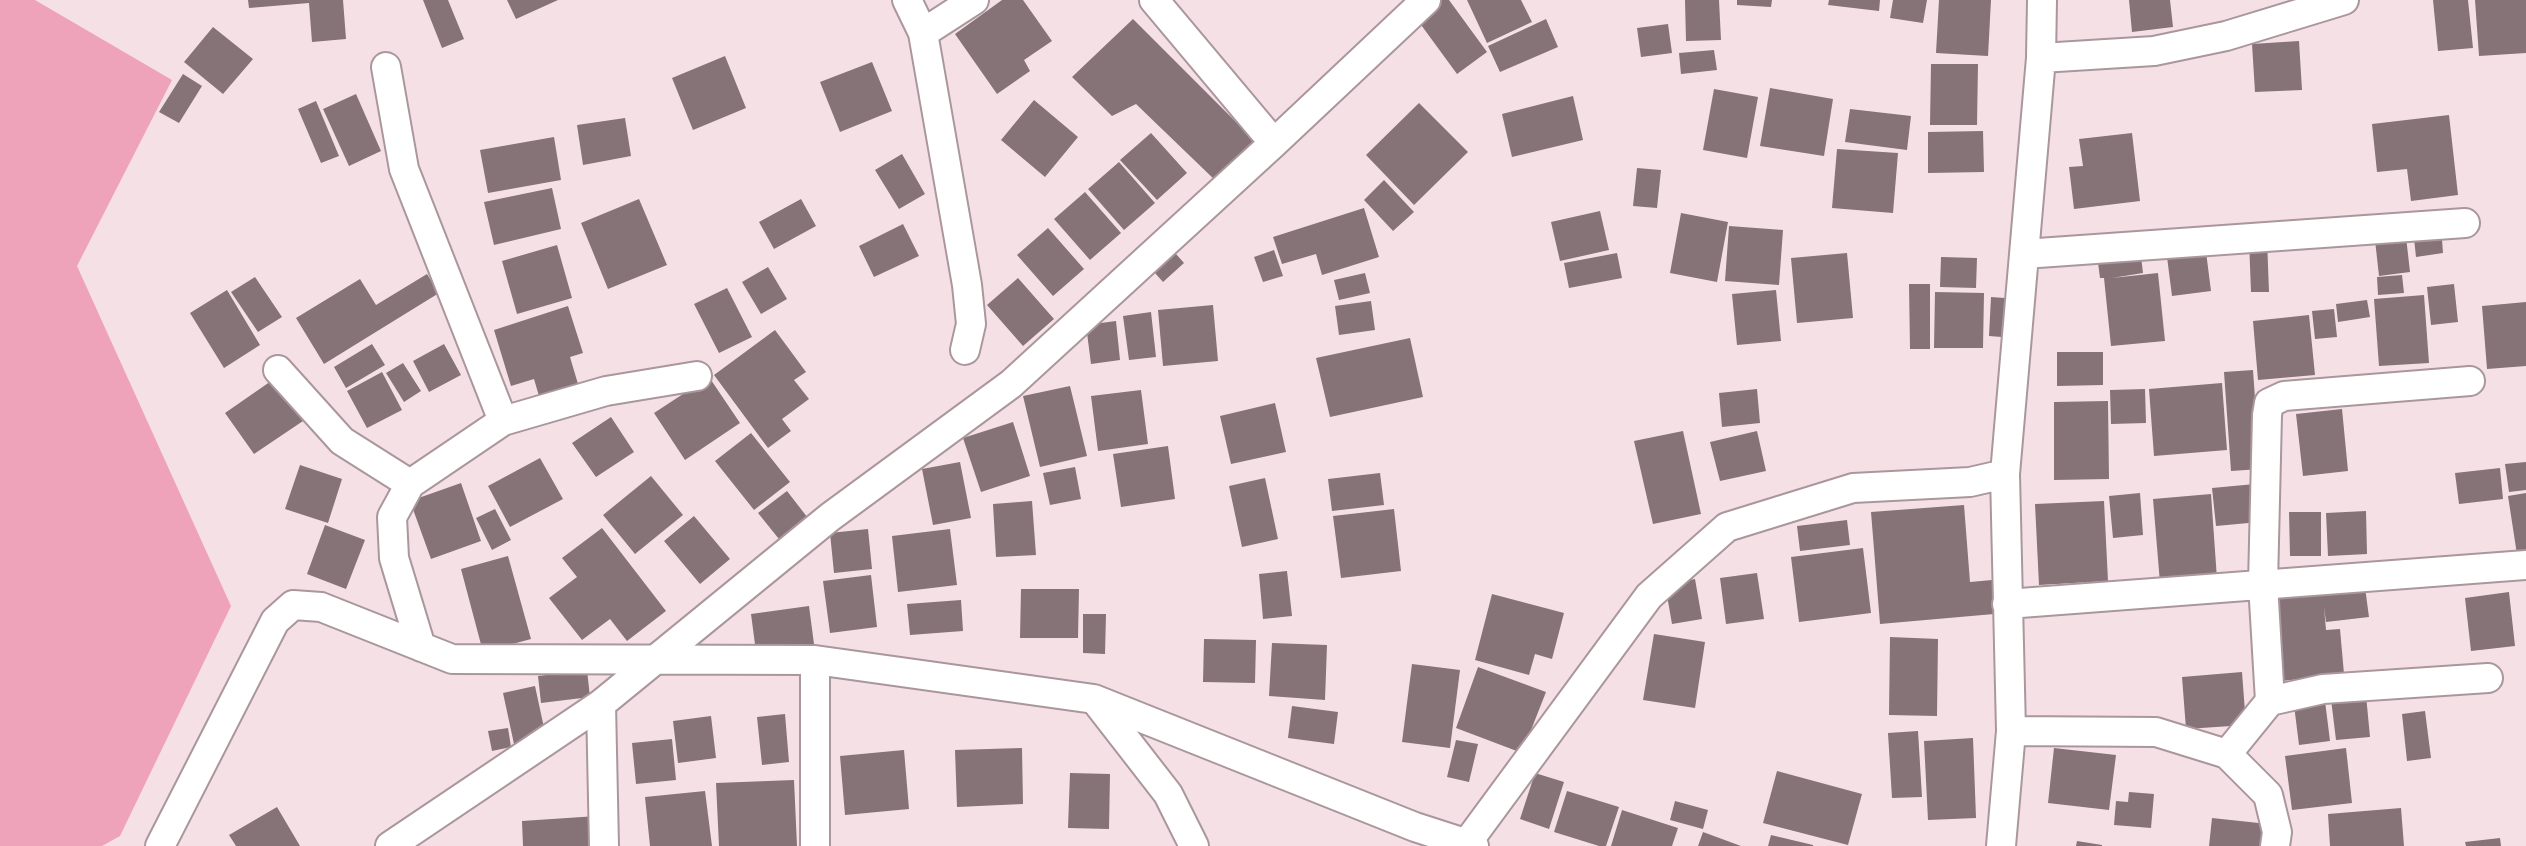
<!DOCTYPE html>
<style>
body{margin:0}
canvas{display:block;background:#f5e0e6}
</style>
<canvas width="2526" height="846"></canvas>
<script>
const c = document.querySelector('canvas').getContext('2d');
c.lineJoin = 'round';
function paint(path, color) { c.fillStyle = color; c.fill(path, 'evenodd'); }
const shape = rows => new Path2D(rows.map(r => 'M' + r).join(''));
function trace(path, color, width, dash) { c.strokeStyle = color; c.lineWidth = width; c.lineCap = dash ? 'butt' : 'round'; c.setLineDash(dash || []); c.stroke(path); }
paint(shape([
 [0,0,35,0,172,80,77,266,231,606,120,836,102,846,0,846]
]), '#eea3bb');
paint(shape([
 [248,0,343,0,346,39,312,42,309,3,249,8],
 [423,0,448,0,464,39,442,48],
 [507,0,558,0,516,19],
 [1002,0,1023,0,1052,41,1024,60,1030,71,997,94,955,34],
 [1441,0,1449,0,1487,52,1457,74,1416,18],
 [1467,0,1521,0,1532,22,1487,43],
 [1685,0,1719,0,1721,40,1686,41],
 [1737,0,1772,0,1771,7,1737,5],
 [1829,0,1880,0,1879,11,1828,5],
 [1893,0,1927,0,1923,23,1890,18],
 [1939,0,1991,0,1988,56,1936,53],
 [2129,0,2170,0,2173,27,2132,32],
 [2433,0,2468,0,2473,48,2438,51],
 [2475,0,2526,0,2526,53,2479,56],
 [1133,19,1257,143,1218,183,1136,104,1112,116,1072,77],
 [1546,19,1558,47,1500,72,1488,46],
 [1668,24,1672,53,1641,57,1637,28],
 [213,27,253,59,223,94,184,62],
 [2299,41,2302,90,2255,92,2252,44],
 [1714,50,1717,70,1681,74,1679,53],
 [725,56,746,108,693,130,672,78],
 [872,62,892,111,840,132,820,82],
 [1931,64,1978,64,1977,125,1930,125],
 [183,74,202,86,179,123,159,112],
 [1770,88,1833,99,1824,156,1760,146],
 [1714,89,1758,97,1747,158,1703,150],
 [356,94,381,151,349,166,323,109],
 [1573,96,1583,140,1512,157,1502,114],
 [1034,100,1078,137,1045,177,1001,140],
 [316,101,339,156,321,163,298,109],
 [1419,103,1468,152,1414,205,1366,155],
 [1850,109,1911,116,1907,150,1845,142],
 [2449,115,2458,195,2411,201,2407,169,2377,172,2372,124],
 [625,118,631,156,583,165,577,125],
 [1983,131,1984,172,1928,173,1928,132],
 [1151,133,1187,173,1157,200,1120,160],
 [2132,133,2140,201,2074,209,2069,167,2083,166,2079,139],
 [554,137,561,180,488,193,480,150],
 [1837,149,1898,153,1893,213,1832,208],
 [902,154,925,194,899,209,875,170],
 [1119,162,1155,203,1124,230,1088,189],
 [1637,168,1661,170,1657,208,1633,206],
 [1384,180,1414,212,1393,231,1364,200],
 [552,188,561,229,494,245,484,202],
 [1085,192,1121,233,1090,260,1054,219],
 [639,199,667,265,608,289,581,223],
 [801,199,816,226,774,249,759,222],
 [1364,208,1379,257,1322,275,1316,254,1282,264,1273,237],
 [1600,211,1609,250,1560,261,1551,222],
 [1681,213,1728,222,1717,282,1670,273],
 [903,224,919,256,874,277,859,246],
 [1729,226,1783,230,1779,285,1725,281],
 [2441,226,2443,253,2416,257,2413,229],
 [1048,228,1084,269,1053,296,1017,255],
 [2405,228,2410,272,2379,276,2374,231],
 [2267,239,2269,292,2251,292,2249,240],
 [2205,244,2211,291,2172,296,2166,249],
 [557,245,572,298,517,314,502,261],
 [1168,245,1184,263,1163,282,1147,264],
 [2140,249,2143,273,2112,278,2158,273,2165,341,2111,346,2104,278,2100,278,2097,255],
 [1274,250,1283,276,1263,282,1254,257],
 [1617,253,1622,278,1569,288,1564,263],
 [1847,253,1853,318,1797,323,1791,258],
 [1941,257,1977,258,1976,288,1940,287],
 [768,267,787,299,761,314,742,282],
 [1365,273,1370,293,1339,300,1334,280],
 [427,274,439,293,324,364,296,318,360,279,376,305],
 [2402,275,2404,293,2378,295,2377,277],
 [255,277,282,317,258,332,231,292],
 [1018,278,1054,319,1023,346,987,305],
 [1909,284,1930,284,1930,349,1910,349],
 [2454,284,2458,322,2431,325,2427,287],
 [727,288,752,337,719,353,694,304],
 [227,290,260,345,224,368,190,313],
 [1776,290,1781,341,1737,345,1732,294],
 [1935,292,1984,293,1983,348,1934,348],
 [2424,295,2429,363,2379,366,2374,299],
 [1991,297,2018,299,2015,338,1989,336],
 [2367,300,2370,317,2338,322,2336,304],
 [1371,301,1375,330,1339,335,1335,306],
 [2526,302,2526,366,2487,369,2482,306],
 [1213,305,1218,361,1163,366,1158,310],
 [568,306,583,353,570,357,578,384,539,396,534,379,511,386,494,330],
 [2334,309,2337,337,2315,339,2312,311],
 [1151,312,1156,357,1129,360,1123,316],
 [2309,315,2315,375,2258,380,2253,321],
 [1116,321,1120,360,1091,364,1086,325],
 [775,330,806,372,794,380,809,399,782,419,791,431,768,448,714,375],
 [1410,338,1423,397,1330,417,1316,358],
 [372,344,385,365,346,388,334,367],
 [444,344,461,375,429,392,413,361],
 [2057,352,2103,352,2103,385,2057,386],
 [403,363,421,391,404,402,386,373],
 [2253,370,2260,469,2231,471,2224,372],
 [382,372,402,410,367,428,347,391],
 [709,377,740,423,685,460,654,413],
 [274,379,303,421,254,454,225,413],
 [2222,383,2227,450,2154,456,2149,389],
 [1070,386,1087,456,1040,467,1023,396],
 [1757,389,1760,423,1722,427,1719,393],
 [2145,389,2146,423,2111,424,2110,390],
 [1141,390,1148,444,1098,451,1091,396],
 [2108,401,2109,479,2054,480,2054,402],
 [1275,403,1286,452,1231,464,1220,416],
 [2342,409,2348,471,2303,476,2296,414],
 [611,417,634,452,596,477,572,443],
 [1013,422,1030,476,981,492,963,438],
 [1683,431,1701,514,1653,524,1634,441],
 [1757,431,1766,471,1720,481,1710,442],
 [751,433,790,482,754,510,715,461],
 [1168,446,1175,499,1121,507,1113,454],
 [540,458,563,499,510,527,488,486],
 [960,462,971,518,933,525,922,469],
 [2526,462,2526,490,2509,492,2505,464],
 [300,465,342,479,328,523,285,509],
 [1075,467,1081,499,1050,505,1043,473],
 [2500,468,2503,499,2459,504,2455,473],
 [1380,473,1384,505,1332,511,1328,479],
 [651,476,683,515,635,554,603,515],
 [1265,478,1278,539,1242,547,1229,486],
 [461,483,481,541,431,559,410,501],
 [2255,484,2259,522,2216,526,2212,488],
 [787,491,811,522,783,544,758,513],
 [2140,493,2143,535,2113,538,2109,496],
 [2526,493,2526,560,2518,561,2508,496],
 [2211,494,2217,579,2160,583,2153,499],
 [1032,501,1036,555,996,557,993,504],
 [2104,501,2108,581,2039,585,2035,504],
 [1964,505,1970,582,1992,580,1994,614,1880,624,1871,512],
 [495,509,511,540,492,550,476,518],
 [1394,509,1401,571,1341,578,1333,516],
 [2366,511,2367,554,2328,556,2326,513],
 [2289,512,2321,512,2321,556,2290,556],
 [694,516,730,559,700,584,664,541],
 [1847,520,1850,545,1800,551,1797,526],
 [325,525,365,540,346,589,307,574],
 [602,528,666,611,627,641,610,619,582,640,549,598,577,577,562,558],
 [868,529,872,569,834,573,830,533],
 [950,529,957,585,898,592,892,536],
 [1863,548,1871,613,1799,622,1791,557],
 [508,556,531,639,483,652,461,569],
 [1287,571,1292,616,1263,619,1259,574],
 [1757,573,1764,619,1726,624,1720,578],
 [871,575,877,627,830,633,823,581],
 [1695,579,1702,619,1672,624,1665,584],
 [2364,580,2369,617,2326,622,2324,607,2326,630,2340,629,2344,674,2282,681,2272,592],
 [1021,589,1079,589,1078,638,1020,638],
 [2509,592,2515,646,2471,651,2465,598],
 [1492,594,1564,613,1552,659,1535,654,1529,675,1475,660],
 [961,600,963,631,910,635,907,604],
 [809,606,814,644,756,652,751,614],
 [1083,614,1106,614,1105,654,1083,653],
 [1654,634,1705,642,1695,708,1643,700],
 [1890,637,1938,639,1937,716,1889,715],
 [1204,639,1256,640,1255,683,1203,682],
 [1272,643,1327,645,1325,700,1269,696],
 [1412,664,1460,670,1450,748,1402,742],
 [1478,667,1546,692,1522,753,1456,728],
 [587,670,590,697,541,703,538,676],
 [2242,672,2246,725,2186,729,2182,677],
 [535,686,546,737,514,744,503,693],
 [2366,695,2370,737,2336,740,2331,699],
 [2325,701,2330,741,2299,745,2294,705],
 [1292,706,1338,712,1334,744,1288,738],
 [2425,711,2431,758,2407,761,2402,714],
 [785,714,789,762,762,765,757,717],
 [711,716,716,758,678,763,673,721],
 [508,728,511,747,492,751,488,731],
 [1918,731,1922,797,1892,798,1888,733],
 [1973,738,1976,818,1928,820,1924,741],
 [672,739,676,780,636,784,632,743],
 [1456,740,1478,744,1469,782,1447,777],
 [1022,748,1023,804,957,807,955,750],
 [2054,748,2116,755,2109,810,2048,803],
 [2346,748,2352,803,2292,810,2285,756],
 [904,750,909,809,845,815,840,756],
 [1777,771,1862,794,1848,845,1763,823],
 [1070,773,1110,774,1109,829,1068,828],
 [1535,773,1564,782,1549,829,1520,819],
 [794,780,797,846,719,846,716,783],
 [705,791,712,846,650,846,645,797],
 [1567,791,1619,807,1606,846,1599,846,1554,832],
 [2129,792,2154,794,2151,828,2114,825,2116,801,2128,802],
 [1675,801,1708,810,1703,829,1670,820],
 [277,807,300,846,236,846,229,835],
 [2401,808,2404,846,2330,846,2328,814],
 [1622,810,1678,828,1672,846,1611,846],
 [597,816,598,846,523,846,522,821],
 [2212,818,2268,824,2266,846,2209,846],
 [1703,832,1741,846,1698,846],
 [1771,835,1813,845,1813,846,1768,846],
 [2500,838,2501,846,2466,846,2465,842],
 [2077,841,2102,845,2102,846,2076,846]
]), '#857378');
const minor = shape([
 [907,0,923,33,967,285,971,324,965,350],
 [1154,0,1274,143],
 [923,33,974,0],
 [2041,58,2154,51,2226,36,2344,0],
 [386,67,404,169,503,421],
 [2024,254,2465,223],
 [278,370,342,441,410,484],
 [2007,604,2526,565],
 [421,647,394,558,392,517,410,484,503,421,606,391,697,376],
 [1095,700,1168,794,1194,846],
 [2270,701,2263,584,2267,415,2269,403,2284,396,2470,381],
 [601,704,604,846],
 [2011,731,2156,732,2227,754,2268,795,2277,832,2275,846],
 [2227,754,2270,701,2323,689,2488,678],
 [1467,843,1649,596,1727,527,1853,488,1970,482,2005,474],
 [160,846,275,621,293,605,321,607,452,659,815,660,1094,699,1415,827,1474,846],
 [390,846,601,704,830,517,1011,384,1274,143,1426,0],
 [815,846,815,660],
 [2001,846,2011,731,2005,474,2041,58,2042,0]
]);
trace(minor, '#aa979d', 32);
trace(minor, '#fff', 28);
</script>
